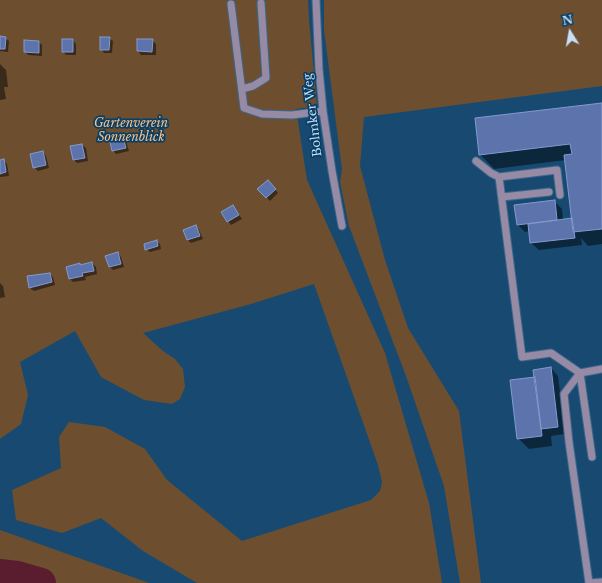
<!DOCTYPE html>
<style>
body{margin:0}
#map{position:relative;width:602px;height:583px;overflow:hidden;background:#184a71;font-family:"Libre Baskerville",serif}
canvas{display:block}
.north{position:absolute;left:550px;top:12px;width:40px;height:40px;-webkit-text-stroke:3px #0a3f65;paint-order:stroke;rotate:349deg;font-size:11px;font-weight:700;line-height:16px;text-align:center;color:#c6dff7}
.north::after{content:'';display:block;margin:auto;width:14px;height:18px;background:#c6dff7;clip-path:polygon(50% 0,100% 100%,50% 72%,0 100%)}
</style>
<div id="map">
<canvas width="602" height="583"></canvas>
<div class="north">N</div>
</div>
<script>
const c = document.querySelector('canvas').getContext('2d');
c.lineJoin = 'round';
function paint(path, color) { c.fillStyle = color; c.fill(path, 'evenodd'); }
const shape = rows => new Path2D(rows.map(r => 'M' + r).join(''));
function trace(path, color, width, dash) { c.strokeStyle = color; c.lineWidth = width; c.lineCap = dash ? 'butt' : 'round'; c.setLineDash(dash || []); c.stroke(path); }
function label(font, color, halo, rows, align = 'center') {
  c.font = font + ' "Libre Baskerville",serif'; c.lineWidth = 3.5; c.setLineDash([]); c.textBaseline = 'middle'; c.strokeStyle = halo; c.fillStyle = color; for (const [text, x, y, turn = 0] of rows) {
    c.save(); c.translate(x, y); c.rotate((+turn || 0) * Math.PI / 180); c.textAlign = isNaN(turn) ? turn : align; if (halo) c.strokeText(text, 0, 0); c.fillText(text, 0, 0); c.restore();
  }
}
paint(shape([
 [0,0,308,0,309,20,317,106,296,109,307,180,385,353,429,503,442,583,197,583,143,551,101,518,62,533,16,520,12,490,61,468,59,437,69,422,105,427,145,449,167,480,242,541,371,500,380,491,382,482,378,465,314,284,251,304,143,333,163,351,175,359,183,369,185,387,180,399,172,404,144,400,101,377,75,331,20,362,28,395,21,424,0,439],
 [324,0,602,0,602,86,364,117,360,166,385,260,408,328,459,411,481,583,460,583,444,486,406,376,349,226,340,182,342,169,324,30],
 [0,530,149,583,0,583]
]), '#6d4f30');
paint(shape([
 [0,37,5,38,9,41,8,52,0,51],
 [109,38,113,41,112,53,104,53,101,49],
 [73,40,76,44,76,55,66,55,63,51],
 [138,40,152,40,156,44,156,55,141,55,138,51],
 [39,42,42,45,42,56,28,55,25,51],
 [0,64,6,70,8,87,4,87,6,99,0,100],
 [602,104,602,244,588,246,581,238,582,245,539,250,531,243,530,231,525,232,518,225,554,201,562,209,563,220,573,219,566,160,494,169,480,154],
 [117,137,118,139,123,138,126,141,129,151,116,154,113,150],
 [82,145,86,148,88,161,77,163,74,160],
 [43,152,46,156,49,168,38,171,34,167],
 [3,160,7,164,9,176,0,177,0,161],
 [268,181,278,193,270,201,259,189],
 [233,206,242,219,231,225,228,221],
 [196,226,199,230,203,239,191,243,188,240,184,231],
 [156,241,160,244,161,249,150,252,146,249],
 [118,253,121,257,124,267,113,270,110,267],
 [92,263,96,267,97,274,85,277,86,280,73,282,70,279,67,268],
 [50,274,53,277,55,285,34,291,30,288],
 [0,283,3,286,5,297,0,298],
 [551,368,558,376,565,434,551,436,552,446,529,449,518,438,536,378]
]), '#0007');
trace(shape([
 [0,574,17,576,41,583]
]), '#5a1d2f', 30);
const building = shape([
 [0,36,6,37,5,49,0,49,0,36],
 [100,37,110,37,109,50,100,50,100,37],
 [62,39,73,39,73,52,62,52,62,39],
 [137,39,153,39,152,52,137,51,137,39],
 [24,40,39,41,39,53,24,52,24,40],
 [602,103,602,229,573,232,564,155,572,154,570,144,479,155,475,118,602,103],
 [117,136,117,138,123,137,126,148,112,151,109,137,117,136],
 [82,144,85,158,73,160,70,146,82,144],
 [43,151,46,165,33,168,30,154,43,151],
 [4,159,6,172,0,174,0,160,4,159],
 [268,180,276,189,266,198,257,189,268,180],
 [555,200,557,220,517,225,514,205,555,200],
 [233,205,239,215,227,222,221,212,233,205],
 [572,218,575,238,530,243,528,224,572,218],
 [196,225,200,236,187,240,183,230,196,225],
 [157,240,158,246,145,250,144,244,157,240],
 [118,252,121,264,109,267,105,256,118,252],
 [92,262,94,271,82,273,83,276,69,279,66,267,80,263,80,265,92,262],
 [50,273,52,282,29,288,27,276,50,273],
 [551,367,558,427,541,429,533,370,551,367],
 [535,377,542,436,517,439,510,380,535,377]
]);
paint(building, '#5c74ab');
trace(building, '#839ad0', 1);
const minor = shape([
 [316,0,319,69,323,111,332,171,342,226],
 [231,4,244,108,262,114,292,115,323,111],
 [242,89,253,86,266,78,261,3],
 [476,161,491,173,499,177,522,357,551,353,580,373,602,369],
 [499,177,557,170,560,195],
 [502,197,549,192],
 [580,373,564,394,569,442,589,583],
 [580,373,592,457],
 [590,583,602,582]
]);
trace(minor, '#3b688c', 9);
trace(minor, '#968aa5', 7);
label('12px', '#c6dff7', '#0a3f65', [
 ["Bolmker Weg",313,115,-97]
]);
label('italic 12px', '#fac189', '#0a3f65', [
 ["Gartenverein",131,124],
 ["Sonnenblick",131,138]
]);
</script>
